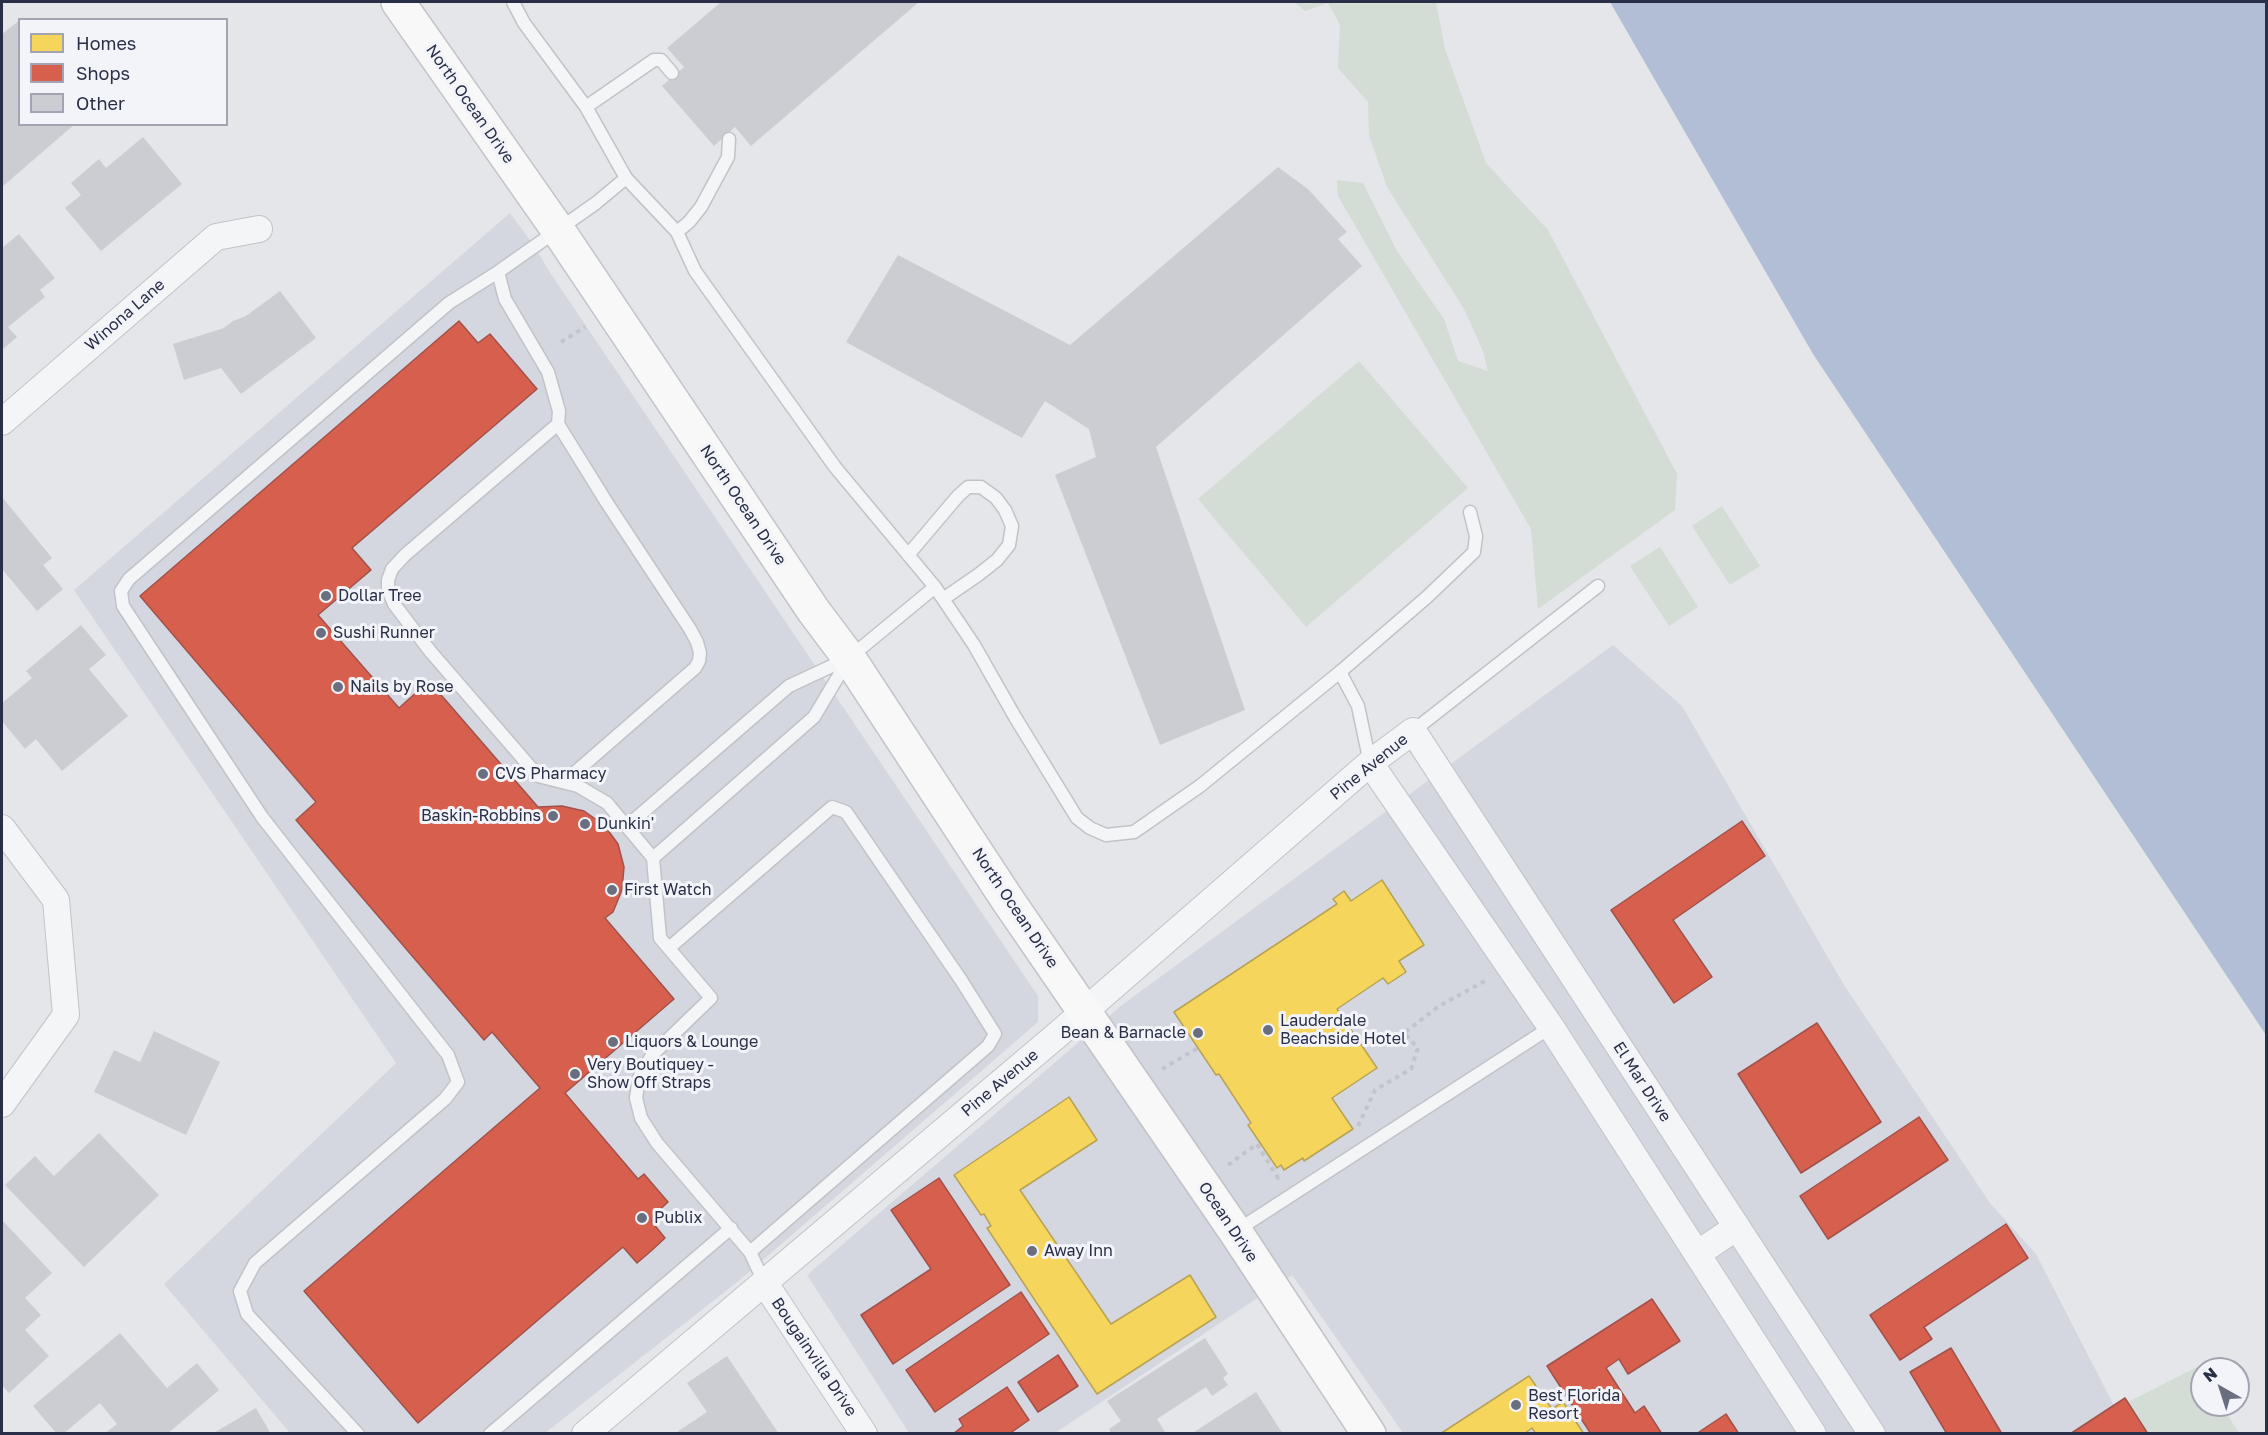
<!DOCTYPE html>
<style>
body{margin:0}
#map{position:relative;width:2268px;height:1435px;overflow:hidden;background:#e4e6ea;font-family:"Golos Text",sans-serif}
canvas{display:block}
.frame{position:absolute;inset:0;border:3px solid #292f46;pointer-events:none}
.legend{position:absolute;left:18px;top:18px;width:210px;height:108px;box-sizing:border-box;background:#f3f4f9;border:2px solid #a2a5b1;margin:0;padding:8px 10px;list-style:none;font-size:18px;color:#292f46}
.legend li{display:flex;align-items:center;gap:12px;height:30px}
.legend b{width:30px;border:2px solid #a2a5b1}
.north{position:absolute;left:2190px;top:1357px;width:60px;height:60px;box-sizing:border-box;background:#f3f4f9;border:2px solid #a2a5b1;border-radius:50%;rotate:321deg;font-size:16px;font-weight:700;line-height:24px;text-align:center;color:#292f46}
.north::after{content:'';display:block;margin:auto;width:21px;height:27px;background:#6a6f7f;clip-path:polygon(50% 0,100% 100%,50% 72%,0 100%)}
</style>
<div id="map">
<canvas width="2268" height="1435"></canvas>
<div class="frame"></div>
<ul class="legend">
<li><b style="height:16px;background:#f6d55c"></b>Homes</li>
<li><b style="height:16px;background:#d6604d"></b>Shops</li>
<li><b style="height:16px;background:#cbcdd2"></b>Other</li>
</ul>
<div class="north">N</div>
</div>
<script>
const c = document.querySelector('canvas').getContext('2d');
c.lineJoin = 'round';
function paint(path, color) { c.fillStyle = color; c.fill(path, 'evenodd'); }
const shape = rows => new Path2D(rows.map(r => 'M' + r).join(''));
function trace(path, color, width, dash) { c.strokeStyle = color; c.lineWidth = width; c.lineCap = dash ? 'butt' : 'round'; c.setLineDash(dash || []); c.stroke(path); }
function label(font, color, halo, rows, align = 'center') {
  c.font = font + ' "Golos Text",sans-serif'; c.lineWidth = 6; c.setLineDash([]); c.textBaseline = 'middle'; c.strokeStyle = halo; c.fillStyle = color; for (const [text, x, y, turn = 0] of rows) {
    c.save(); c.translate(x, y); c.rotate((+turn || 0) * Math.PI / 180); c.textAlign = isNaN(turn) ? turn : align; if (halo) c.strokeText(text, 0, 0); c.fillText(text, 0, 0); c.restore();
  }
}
paint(shape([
 [510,213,533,244,551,274,1038,996,1038,1022,741,1279,545,1433,290,1433,164,1284,396,1063,74,590],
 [1613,645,1682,706,1844,985,1990,1203,2036,1254,2128,1433,1403,1433,1292,1275,1055,1433,909,1433,807,1275,1122,1005]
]), '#d4d7df');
paint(shape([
 [1294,2,1436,2,1445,49,1486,163,1548,230,1677,474,1675,510,1538,609,1531,529,1338,196,1337,180,1363,183,1397,251,1444,319,1458,361,1488,371,1483,351,1464,309,1387,187,1369,135,1368,102,1338,68,1340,25,1328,3,1305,11],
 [1359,361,1468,488,1306,627,1198,499],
 [1722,506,1760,566,1730,585,1692,526],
 [1660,547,1698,607,1669,626,1630,566],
 [2197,1367,2202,1375,2202,1405,2221,1405,2239,1433,2131,1433,2116,1408]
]), '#d3ddd5');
paint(shape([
 [1610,2,2266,2,2266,1035,1813,354]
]), '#b1bed6');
const homes = shape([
 [1382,880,1424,945,1399,961,1406,972,1388,984,1383,978,1337,1009,1377,1068,1332,1098,1353,1129,1304,1161,1303,1158,1284,1170,1281,1165,1277,1168,1248,1125,1251,1123,1219,1074,1216,1075,1174,1012,1337,904,1333,899,1344,891,1351,901,1382,880],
 [1069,1097,1097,1140,1020,1190,1111,1324,1190,1275,1216,1317,1097,1394,987,1228,991,1226,984,1214,981,1215,954,1175,1069,1097],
 [1529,1376,1552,1409,1563,1402,1584,1434,1536,1434,1532,1428,1524,1434,1440,1434,1529,1376]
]);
paint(homes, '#f6d55c');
trace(homes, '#b8a355', 1.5);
const shops = shape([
 [459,321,478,343,490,334,537,389,352,548,371,570,318,615,399,708,429,681,538,807,562,806,584,811,604,825,618,844,624,867,622,890,613,912,605,918,674,999,565,1093,638,1179,644,1174,668,1202,653,1216,652,1222,665,1238,651,1251,637,1263,623,1247,418,1423,304,1291,540,1088,492,1032,484,1040,296,820,316,802,140,596,459,321],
 [1742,821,1765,856,1673,920,1712,977,1674,1003,1611,910,1742,821],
 [1817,1023,1881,1122,1801,1173,1738,1074,1817,1023],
 [1919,1117,1948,1160,1828,1239,1800,1196,1919,1117],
 [939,1178,1010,1285,893,1364,861,1315,931,1269,891,1210,939,1178],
 [2006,1224,2028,1258,1924,1327,1932,1339,1900,1360,1870,1315,2006,1224],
 [1021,1292,1049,1334,935,1412,906,1370,1021,1292],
 [1652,1299,1680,1341,1628,1374,1619,1359,1606,1368,1635,1413,1644,1406,1662,1434,1591,1434,1547,1366,1652,1299],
 [1951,1348,2002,1434,1947,1434,1910,1372,1951,1348],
 [1058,1355,1078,1386,1038,1412,1018,1382,1058,1355],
 [1007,1387,1029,1420,1009,1434,953,1434,963,1426,959,1419,1007,1387],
 [2125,1398,2148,1434,2070,1434,2125,1398],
 [1726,1414,1739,1434,1696,1434,1726,1414]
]);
paint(shops, '#d6604d');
trace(shops, '#a2514b', 1.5);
paint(shape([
 [721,2,919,2,751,146,735,127,714,146,662,86,684,67,667,48],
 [20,20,20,124,75,124,2,187,2,34],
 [143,137,182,184,101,251,65,208,81,195,71,183,99,159,106,168],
 [1278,167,1308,189,1347,232,1338,239,1362,266,1156,447,1245,710,1160,745,1055,475,1096,457,1089,429,1045,401,1022,438,846,342,898,255,1070,345],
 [19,234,55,278,40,290,45,297,8,327,17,337,2,350,2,248],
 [280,291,316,338,241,394,221,368,184,380,173,344,224,328,233,321,246,316],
 [2,497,52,558,43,565,63,589,37,611,2,569],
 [81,625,106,655,89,669,128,716,62,771,36,739,25,749,2,721,2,703,32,678,26,671],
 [154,1031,220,1062,186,1135,94,1092,114,1050,140,1062],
 [99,1133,159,1195,84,1267,5,1185,35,1156,54,1176],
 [2,1220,52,1273,25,1298,41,1315,25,1330,49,1356,9,1393,2,1385],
 [120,1333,167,1388,197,1363,219,1390,167,1434,104,1434,117,1424,100,1403,63,1434,57,1434,33,1406],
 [1205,1338,1228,1374,1223,1378,1228,1385,1212,1396,1206,1387,1157,1419,1166,1434,1112,1434,1109,1429,1121,1421,1107,1401],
 [727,1356,779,1434,674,1434,707,1412,687,1383],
 [1256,1392,1283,1434,1191,1434],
 [256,1408,271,1434,212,1434]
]), '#cbcdd2');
const service = shape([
 [513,2,524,23,586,107,626,178],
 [586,107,654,60,661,60,672,73],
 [677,232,689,222,701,207,728,157,729,139],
 [498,272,596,203,626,178,677,232,695,271,835,467,935,587,849,658,789,686,627,826],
 [558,424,607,503,690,629,697,642,700,653,699,661,695,668,564,782],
 [908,555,958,496,968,487,981,487,996,498,1005,510,1012,526,1009,545,997,560,978,575,943,599],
 [935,587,974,645,1015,717,1077,818,1090,828,1106,835,1134,832,1200,786,1340,672,1358,706,1370,763],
 [1340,672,1427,597,1474,552,1476,536,1470,512],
 [1413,731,1598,586],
 [653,858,814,717,848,660],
 [669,948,832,807,846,812,961,980,995,1034,988,1046,750,1252],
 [1236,1231,1551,1027],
 [358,1434,247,1314,240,1291,255,1263,445,1099,458,1082,448,1055,262,817,123,606,121,591,129,579,449,303,498,272,505,299,548,372,559,411,558,424,405,555,392,569,388,580,388,590,394,604,430,651,538,776,578,786,607,803,653,858,660,938,711,998,652,1055,639,1078,636,1098,641,1118,657,1143,750,1252,764,1282],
 [490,1434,731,1228]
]);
const minor = shape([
 [2,422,216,237,259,229],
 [1370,763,1551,1027,1813,1434],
 [2,828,56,900,66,1015,2,1104],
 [1697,1254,1737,1227],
 [764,1282,864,1434],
 [585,1434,1056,1036,1370,763,1413,731,1872,1434]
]);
const primary = shape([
 [398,2,558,230,813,610,849,658,1007,899,1235,1231,1369,1434]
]);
trace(service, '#c1c3c8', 15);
trace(minor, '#c1c3c8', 28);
trace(primary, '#c1c3c8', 36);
trace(shape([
 [561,342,585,327],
 [1162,1069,1198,1048],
 [1358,1126,1375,1090,1411,1069,1418,1048,1404,1033,1439,1006,1485,981],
 [1228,1165,1257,1144,1278,1178,1279,1177]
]), '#c3c4ca', 4, [4.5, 4.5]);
trace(service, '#f4f5f7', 12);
trace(minor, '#f4f5f7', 26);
trace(primary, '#f8f8f8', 33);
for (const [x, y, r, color] of [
 [326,596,6,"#6a6f7f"],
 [321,633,6,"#6a6f7f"],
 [338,687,6,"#6a6f7f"],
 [483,774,6,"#6a6f7f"],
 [553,816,6,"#6a6f7f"],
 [585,824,6,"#6a6f7f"],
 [612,890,6,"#6a6f7f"],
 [1268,1030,6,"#6a6f7f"],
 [1198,1033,6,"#6a6f7f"],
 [613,1042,6,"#6a6f7f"],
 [575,1074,6,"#6a6f7f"],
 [642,1218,6,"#6a6f7f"],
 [1032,1251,6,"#6a6f7f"],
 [1516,1405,6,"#6a6f7f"]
]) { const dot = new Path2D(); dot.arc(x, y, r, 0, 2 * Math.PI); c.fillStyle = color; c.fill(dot); trace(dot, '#f3f4f9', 2); }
label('16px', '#292f46', '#f3f4f9', [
 ["North Ocean Drive",470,104,55],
 ["Winona Lane",125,315,-41],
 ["North Ocean Drive",743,505,56],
 ["Pine Avenue",1369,767,-39],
 ["North Ocean Drive",1015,908,56],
 ["El Mar Drive",1642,1082,57],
 ["Pine Avenue",1000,1083,-40],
 ["Ocean Drive",1228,1222,56],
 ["Bougainvilla Drive",814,1357,56]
]);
label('16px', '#292f46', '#f3f4f9', [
 ["Dollar Tree",338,596],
 ["Sushi Runner",333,633],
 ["Nails by Rose",350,687],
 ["CVS Pharmacy",495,774],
 ["Baskin-Robbins",541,816,"right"],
 ["Dunkin'",597,824],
 ["First Watch",624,890],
 ["Lauderdale",1280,1021],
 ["Beachside Hotel",1280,1039],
 ["Bean & Barnacle",1186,1033,"right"],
 ["Liquors & Lounge",625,1042],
 ["Very Boutiquey -",587,1065],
 ["Show Off Straps",587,1083],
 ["Publix",654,1218],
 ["Away Inn",1044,1251],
 ["Best Florida",1528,1396],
 ["Resort",1528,1414]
], 'left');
</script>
